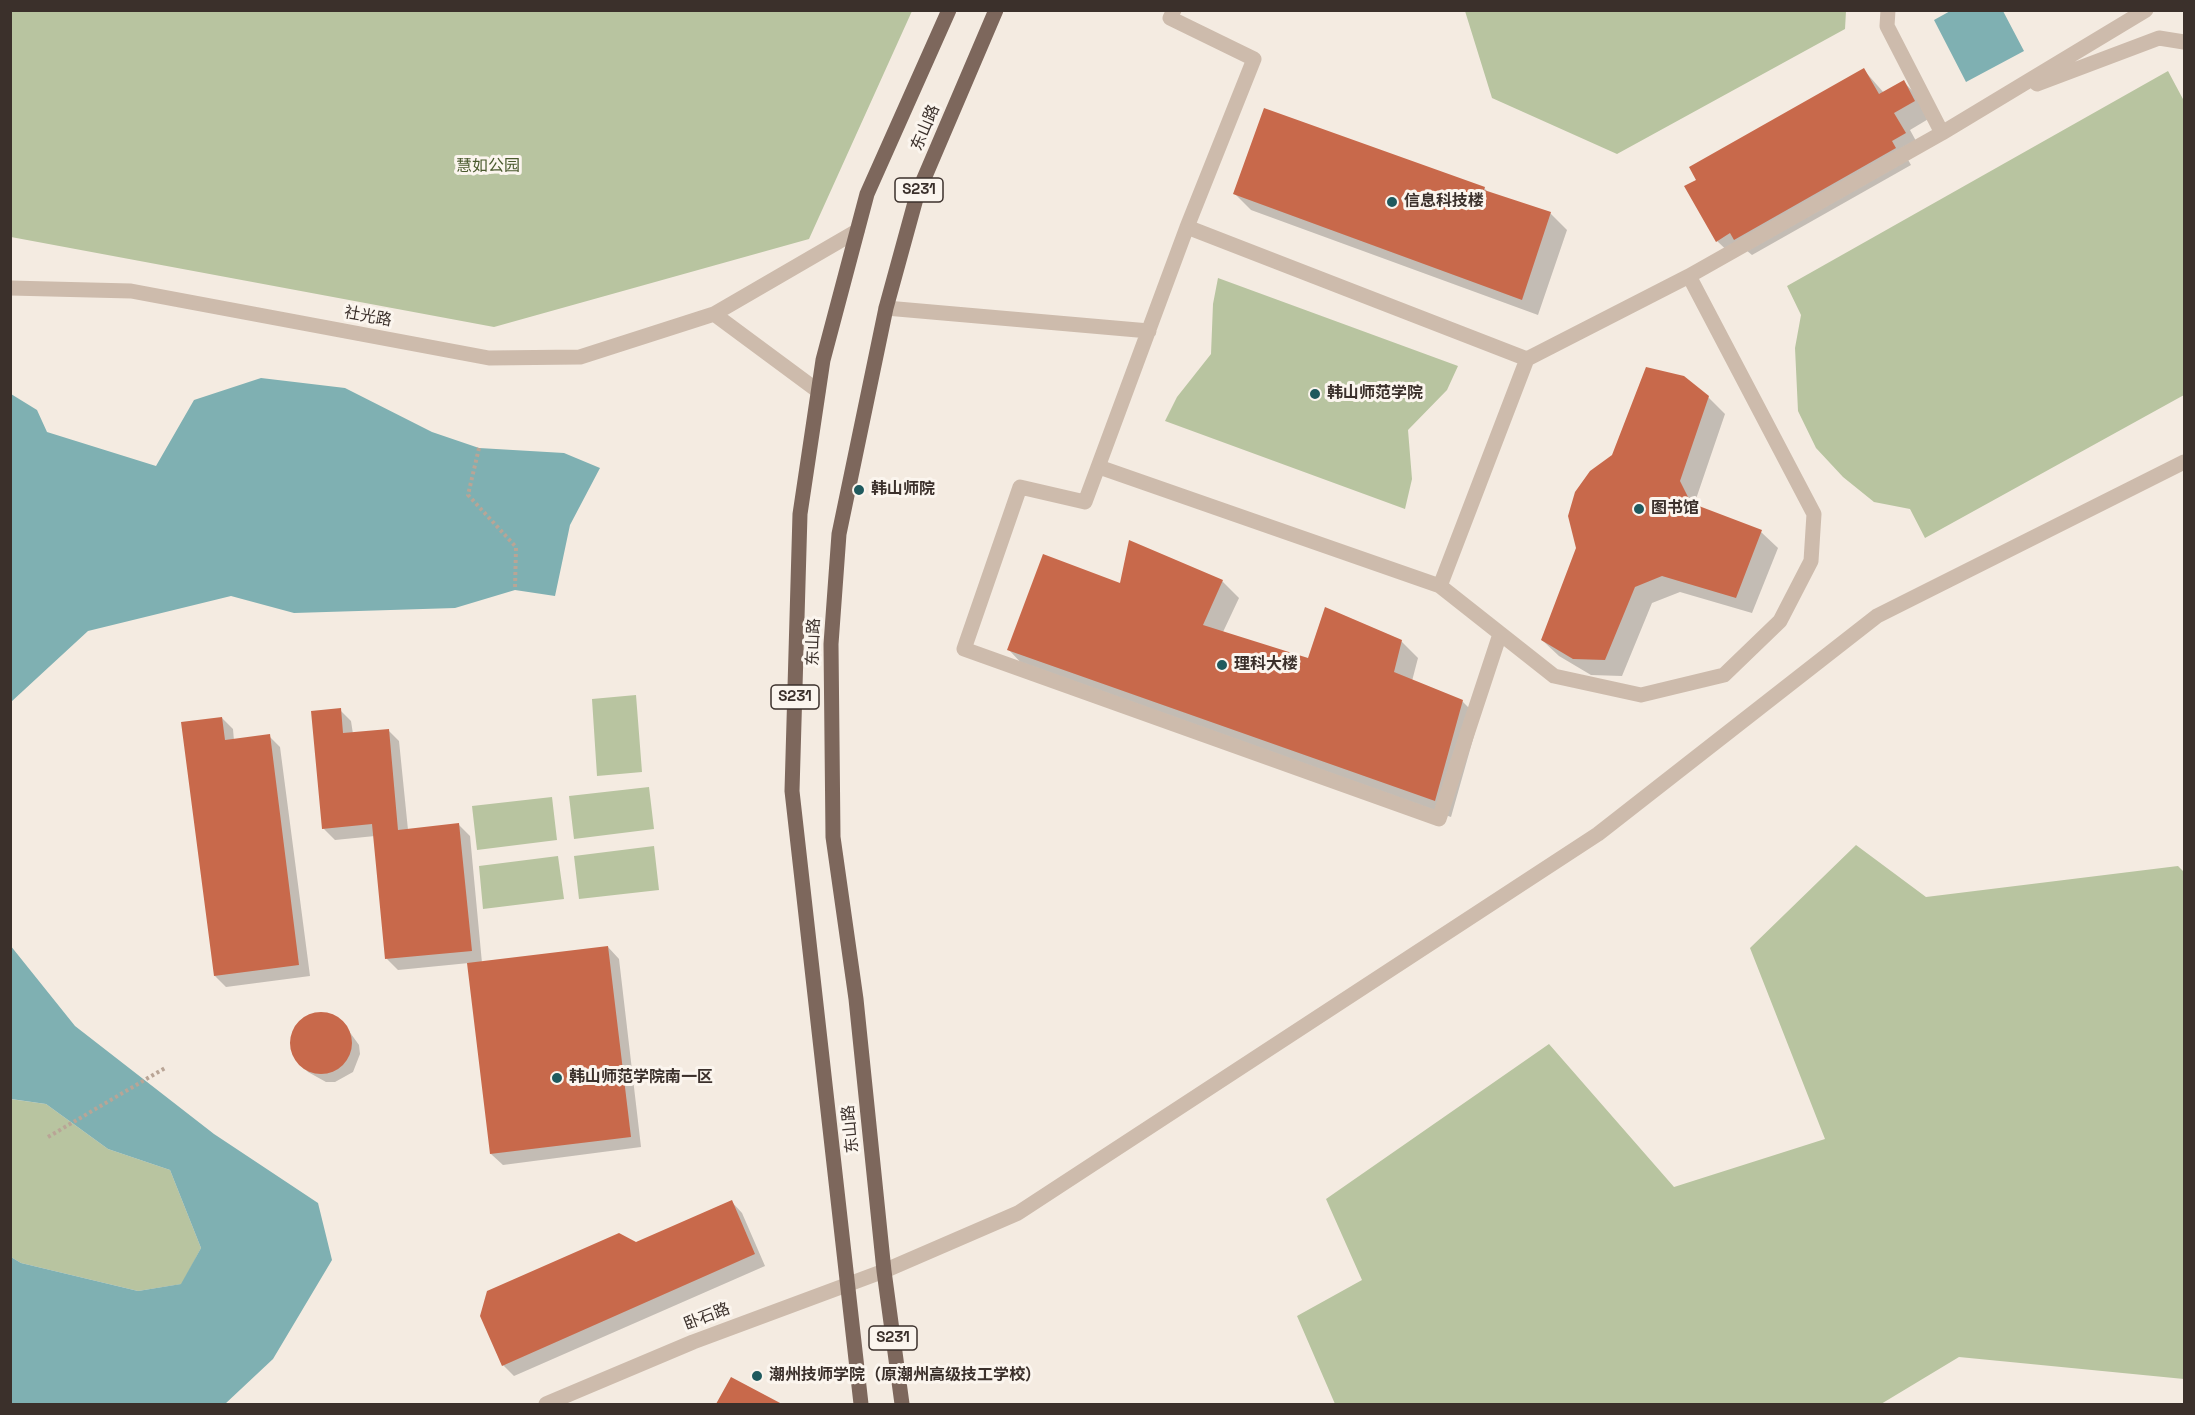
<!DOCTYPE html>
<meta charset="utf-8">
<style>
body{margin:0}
#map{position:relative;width:2195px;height:1415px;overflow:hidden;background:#f4ebe1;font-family:"Space Grotesk",sans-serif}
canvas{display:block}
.frame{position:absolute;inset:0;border:12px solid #3b302b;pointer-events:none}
</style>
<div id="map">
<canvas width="2195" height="1415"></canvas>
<div class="frame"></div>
</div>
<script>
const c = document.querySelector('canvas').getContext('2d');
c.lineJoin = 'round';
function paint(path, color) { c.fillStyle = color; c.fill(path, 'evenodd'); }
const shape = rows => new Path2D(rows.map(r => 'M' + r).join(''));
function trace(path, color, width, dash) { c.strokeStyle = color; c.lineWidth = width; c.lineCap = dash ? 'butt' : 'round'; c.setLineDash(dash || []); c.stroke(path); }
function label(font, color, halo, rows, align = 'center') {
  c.font = font + ' "Space Grotesk","Noto Sans SC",sans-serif'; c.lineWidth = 6; c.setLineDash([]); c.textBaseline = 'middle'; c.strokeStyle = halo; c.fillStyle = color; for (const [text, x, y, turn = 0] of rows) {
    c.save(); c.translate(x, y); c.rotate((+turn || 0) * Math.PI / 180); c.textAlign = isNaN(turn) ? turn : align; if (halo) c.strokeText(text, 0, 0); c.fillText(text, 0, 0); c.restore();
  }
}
paint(shape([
 [10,11,11,10,912,11,809,239,494,327,11,237],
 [1465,11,1465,10,1846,11,1845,29,1617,154,1492,98],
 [2168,71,2184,101,2184,395,1925,538,1910,509,1874,502,1843,477,1816,448,1798,411,1795,348,1801,315,1787,286],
 [1218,278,1458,366,1447,390,1408,430,1412,479,1405,509,1165,421,1177,397,1211,354,1213,304],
 [636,695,642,772,597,776,592,699],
 [649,787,654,829,574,839,569,796],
 [552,797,557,840,477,850,472,806],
 [1856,845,1926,897,2178,866,2184,872,2184,1379,1959,1357,1881,1404,1335,1404,1297,1316,1362,1280,1326,1199,1549,1044,1674,1187,1825,1139,1750,948],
 [654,846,659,890,579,899,574,856],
 [558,856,564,899,483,909,479,866],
 [10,1099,46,1104,108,1149,170,1170,201,1248,182,1284,138,1291,21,1263,11,1257]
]), '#b8c4a0');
paint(shape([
 [1952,10,2003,11,2024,51,1966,82,1934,20],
 [261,378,345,388,432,432,479,448,564,453,600,468,570,525,555,596,515,590,455,608,294,613,231,596,88,631,11,702,11,394,37,410,47,432,156,466,194,400],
 [10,945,75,1026,214,1134,318,1203,332,1260,273,1359,225,1404,11,1404,11,1257,21,1263,138,1291,181,1284,201,1248,170,1170,108,1149,46,1104,11,1099]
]), '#7fb0b2');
paint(shape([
 [1863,69,1884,93,1904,82,1920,99,1930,118,1910,130,1921,150,1907,158,1911,165,1752,255,1746,250,1734,257,1717,241],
 [1484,188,1489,193,1550,213,1567,230,1538,315,1251,210,1234,193],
 [1708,397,1725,414,1696,499,1701,508,1761,532,1778,548,1752,613,1680,592,1652,603,1622,676,1591,675,1559,656,1542,640],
 [1222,581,1239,598,1223,632,1309,660,1401,641,1418,658,1412,681,1462,701,1479,718,1451,817,1025,667,1009,650,1121,585],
 [340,710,351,721,353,734,388,730,399,741,408,830,459,825,470,836,482,963,608,947,619,959,641,1147,503,1165,491,1154,469,963,398,970,387,959,375,836,335,840,323,828],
 [222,718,233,729,234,741,269,736,280,747,310,976,226,987,215,976],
 [323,1013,341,1020,359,1045,360,1054,353,1072,335,1082,326,1082,308,1072,299,1063,291,1045,297,1025,314,1014],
 [731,1201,742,1213,765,1266,514,1376,503,1365,636,1243],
 [731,1379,779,1404,718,1404]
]), '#0003');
paint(shape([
 [1864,68,1879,94,1904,80,1915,101,1894,113,1906,133,1892,141,1896,148,1734,240,1730,233,1716,242,1684,186,1696,180,1689,167],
 [1264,108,1485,187,1484,190,1551,212,1522,300,1233,194],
 [1646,367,1684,376,1709,396,1680,481,1691,503,1762,530,1736,598,1662,576,1635,587,1605,660,1573,659,1541,640,1576,548,1568,516,1575,492,1590,471,1612,455],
 [1129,540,1223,580,1203,625,1308,658,1325,607,1402,640,1394,672,1463,700,1435,801,1007,650,1043,554,1120,583],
 [341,708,343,733,389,729,398,830,459,823,472,951,385,959,372,824,322,829,311,711],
 [222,717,225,740,270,734,299,965,214,976,181,722],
 [608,946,631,1137,490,1154,467,963],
 '290 1043a31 31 0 1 1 62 0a31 31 0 1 1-62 0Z',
 [732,1200,755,1254,502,1366,480,1316,487,1291,619,1233,636,1242],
 [731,1377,782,1404,716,1404]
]), '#c8694b');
trace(shape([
 [479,448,468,495,516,547,515,589],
 [48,1137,165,1068]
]), '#b9a596', 4, [3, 3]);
trace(shape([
 [1174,10,1170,18,1254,59,1187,227,1085,502,1020,487,964,649,1439,819,1500,634],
 [1888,10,1887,26,1942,133],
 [2037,84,2159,38,2184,42],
 [1187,227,1527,359],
 [1689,276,1814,514,1811,561,1780,621,1724,675,1641,695,1554,676,1440,586,1527,359,1689,276,1942,133,2146,10],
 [10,288,131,291,489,358,580,357,714,314],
 [886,308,1149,331],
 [818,391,714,314,857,231],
 [1099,467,1440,586],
 [546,1404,693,1342,884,1271,1018,1213,1598,834,1877,616,2184,462]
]), '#cdbbac', 15);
trace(shape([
 [861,1404,792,791,800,514,823,360,867,194,949,10],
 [902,1404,884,1271,856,999,833,837,831,644,839,534,886,308,917,195,996,10]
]), '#7d675c', 15);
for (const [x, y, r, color] of [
 [1392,202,6,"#1f5a5e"],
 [1315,394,6,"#1f5a5e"],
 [859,490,6,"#1f5a5e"],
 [1639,509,6,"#1f5a5e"],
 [1222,665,6,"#1f5a5e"],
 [557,1078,6,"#1f5a5e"],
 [757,1376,6,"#1f5a5e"]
]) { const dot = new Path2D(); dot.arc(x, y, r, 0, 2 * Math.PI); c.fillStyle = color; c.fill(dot); trace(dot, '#fbf5ee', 2); }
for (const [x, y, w] of [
 [919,190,48],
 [795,697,48],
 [893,1338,48]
]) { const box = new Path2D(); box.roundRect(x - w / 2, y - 12, w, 24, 4.5); c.fillStyle = '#fbf5ee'; c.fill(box); trace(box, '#3b302b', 1.5); }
label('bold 15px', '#3b302b', null, [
 ["S231",919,190],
 ["S231",795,697],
 ["S231",893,1338]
]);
label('16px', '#3b302b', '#fbf5ee', [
 ["东山路",926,128,-67],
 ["社光路",368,317,10],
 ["东山路",814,642,-88],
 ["东山路",851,1129,-96],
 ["卧石路",707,1317,-21]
]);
label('16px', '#4a5a2e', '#fbf5ee', [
 ["慧如公园",488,167]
]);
label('bold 16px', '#3b302b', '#fbf5ee', [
 ["信息科技楼",1404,202],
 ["韩山师范学院",1327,394],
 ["韩山师院",871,490],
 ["图书馆",1651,509],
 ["理科大楼",1234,665],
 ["韩山师范学院南一区",569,1078],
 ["潮州技师学院（原潮州高级技工学校）",769,1376]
], 'left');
</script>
